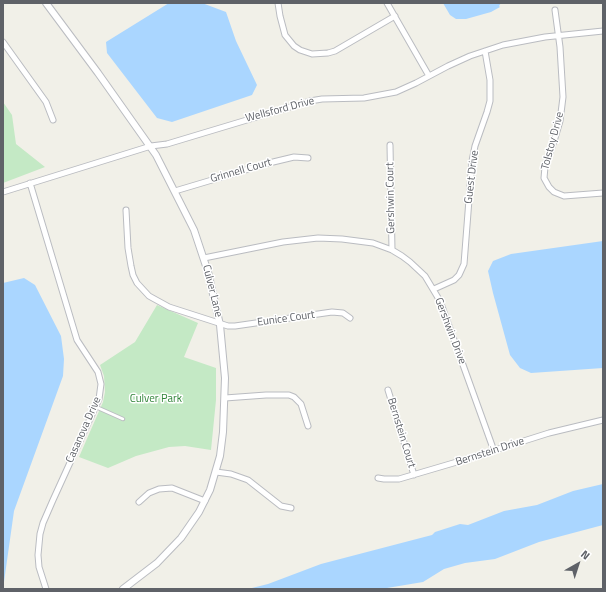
<!DOCTYPE html>
<style>
body{margin:0}
#map{position:relative;width:606px;height:592px;overflow:hidden;background:#f1f0e8;font-family:"Titillium Web",sans-serif}
canvas{display:block}
.frame{position:absolute;inset:0;border:4px solid #5f6268;pointer-events:none}
.north{position:absolute;left:558px;top:544px;width:40px;height:40px;-webkit-text-stroke:3px #fff;paint-order:stroke;rotate:39deg;font-size:11px;font-weight:700;line-height:16px;text-align:center;color:#5f6268}
.north::after{content:'';display:block;margin:auto;width:14px;height:18px;background:#5f6268;clip-path:polygon(50% 0,100% 100%,50% 72%,0 100%)}
</style>
<div id="map">
<canvas width="606" height="592"></canvas>
<div class="frame"></div>
<div class="north">N</div>
</div>
<script>
const c = document.querySelector('canvas').getContext('2d');
c.lineJoin = 'round';
function paint(path, color) { c.fillStyle = color; c.fill(path, 'evenodd'); }
const shape = rows => new Path2D(rows.map(r => 'M' + r).join(''));
function trace(path, color, width, dash) { c.strokeStyle = color; c.lineWidth = width; c.lineCap = dash ? 'butt' : 'round'; c.setLineDash(dash || []); c.stroke(path); }
function label(font, color, halo, rows, align = 'center') {
  c.font = font + ' "Titillium Web",sans-serif'; c.lineWidth = 3; c.setLineDash([]); c.textBaseline = 'middle'; c.strokeStyle = halo; c.fillStyle = color; for (const [text, x, y, turn = 0] of rows) {
    c.save(); c.translate(x, y); c.rotate((+turn || 0) * Math.PI / 180); c.textAlign = isNaN(turn) ? turn : align; if (halo) c.strokeText(text, 0, 0); c.fillText(text, 0, 0); c.restore();
  }
}
paint(shape([
 [3,102,12,115,16,144,45,167,3,183],
 [157,305,198,323,184,357,216,368,216,400,211,450,185,446,169,447,136,456,108,468,79,457,103,402,105,392,104,376,100,365,135,342]
]), '#c4e9c5');
paint(shape([
 [169,3,202,3,226,12,236,41,257,85,252,95,172,122,157,118,107,53,106,42],
 [443,3,501,3,499,6,500,7,491,12,466,19,456,19,450,15],
 [603,241,603,368,531,373,520,368,510,355,493,293,488,271,493,261,511,254],
 [24,278,35,285,61,336,64,359,63,376,14,511,3,589,3,283],
 [603,484,603,525,539,542,495,559,465,563,444,569,423,582,381,589,248,589,268,584,321,564,432,535,435,532,460,524,468,525,504,511,537,505,573,491]
]), '#aad6ff');
const service = shape([
 [96,407,123,419]
]);
const minor = shape([
 [278,3,280,16,285,35,294,46,300,50,312,54,328,53,335,51,395,16],
 [387,3,429,76],
 [555,10,560,47,563,97,560,121,555,138,545,167,544,178,549,187,554,192,564,196,603,193],
 [3,42,46,102,53,120],
 [390,145,392,250],
 [30,183,77,340,98,372,101,384,99,399,53,500,43,523,40,534,38,555,39,567,46,589],
 [175,191,269,163,294,157,308,158],
 [3,192,151,146,167,144,310,101,322,99,364,98,396,92,416,83,448,66,470,56,503,45,545,37,603,31],
 [126,210,128,248,131,266,133,275,137,283,149,296,169,307,228,326,235,326,332,312,343,313,350,318],
 [204,258,283,242,318,238,342,239,373,243,392,250,402,256,410,262,425,276,440,301,494,451],
 [434,289,454,280,459,275,464,264,472,161,475,146,487,112,490,101,490,80,485,51],
 [388,390,414,475],
 [225,398,266,395,289,395,294,397,301,404,308,426],
 [216,472,231,474,248,480,281,506,291,508],
 [378,478,384,479,399,479,467,459,549,433,603,420],
 [139,502,149,493,159,489,172,488,205,501]
]);
const tertiary = shape([
 [46,3,98,73,156,155,194,230,208,272,220,325,225,378,223,432,220,456,210,490,199,512,181,538,157,563,123,589]
]);
trace(service, '#babcc1', 4.5);
trace(minor, '#babcc1', 7);
trace(tertiary, '#babcc1', 8);
trace(service, '#fff', 2.5);
trace(minor, '#fff', 5);
trace(tertiary, '#fff', 6);
label('11px', '#5f6268', '#fff', [
 ["Wellsford Drive",280,110,-15],
 ["Tolstoy Drive",553,141,-75],
 ["Grinnell Court",241,171,-16],
 ["Guest Drive",472,177,-83],
 ["Gershwin Court",391,198,-91],
 ["Culver Lane",212,291,76],
 ["Eunice Court",286,319,-8],
 ["Gershwin Drive",450,331,69],
 ["Casanova Drive",84,430,-66],
 ["Bernstein Court",401,433,73],
 ["Bernstein Drive",490,452,-18]
]);
label('11px', '#318439', '#fff', [
 ["Culver Park",156,399]
]);
</script>
